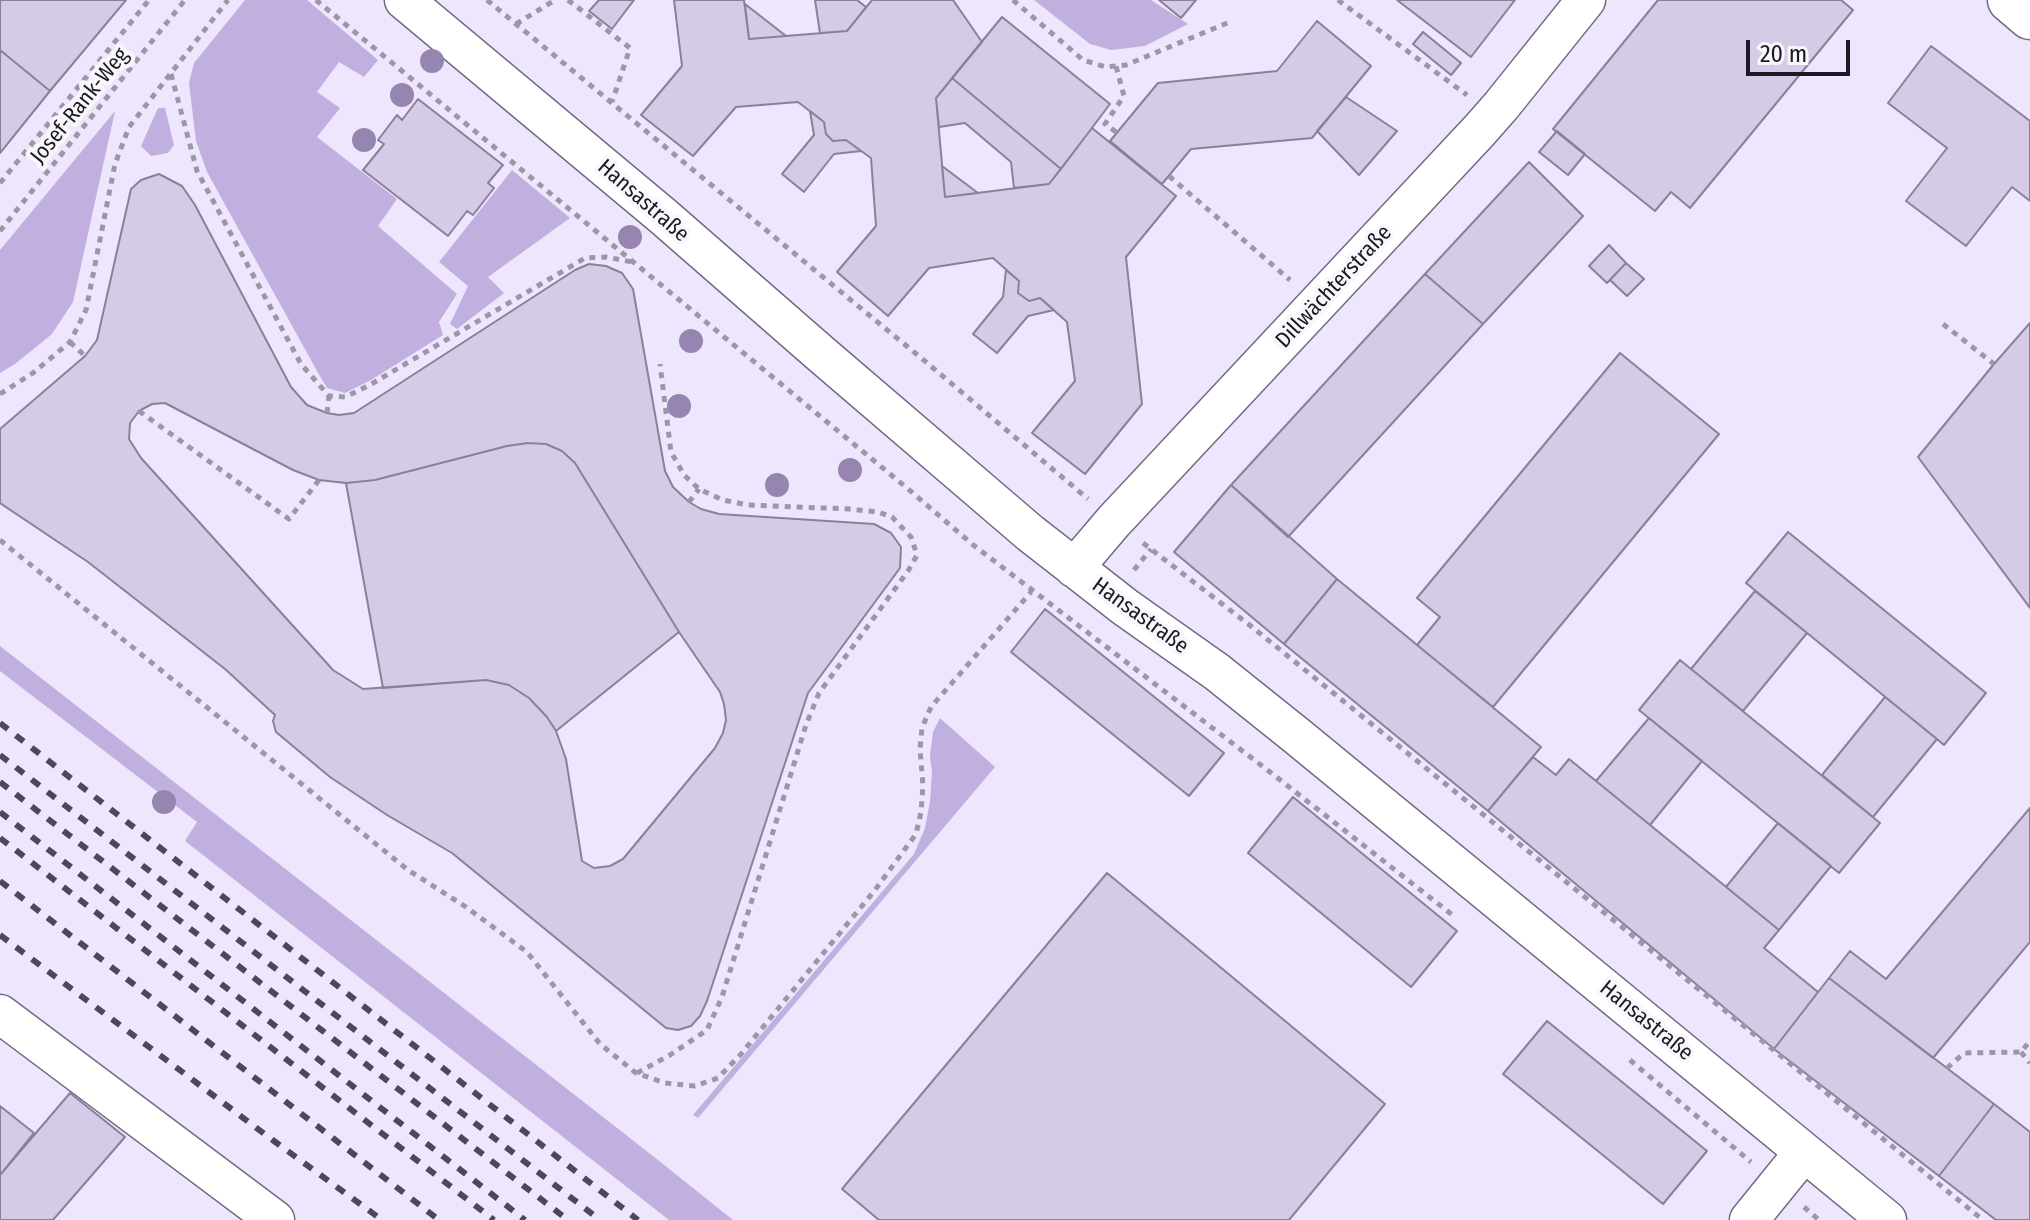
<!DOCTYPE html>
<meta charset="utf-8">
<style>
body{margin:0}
#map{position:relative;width:2030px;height:1220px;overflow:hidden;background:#eee6fd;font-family:"Fira Sans Condensed",sans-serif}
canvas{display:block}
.scale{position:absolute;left:1746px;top:40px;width:104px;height:36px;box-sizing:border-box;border:4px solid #1d1923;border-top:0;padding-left:10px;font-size:24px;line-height:28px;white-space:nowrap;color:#1d1923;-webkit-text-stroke:6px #f9f7fc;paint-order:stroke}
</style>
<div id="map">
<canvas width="2030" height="1220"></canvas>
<div class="scale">20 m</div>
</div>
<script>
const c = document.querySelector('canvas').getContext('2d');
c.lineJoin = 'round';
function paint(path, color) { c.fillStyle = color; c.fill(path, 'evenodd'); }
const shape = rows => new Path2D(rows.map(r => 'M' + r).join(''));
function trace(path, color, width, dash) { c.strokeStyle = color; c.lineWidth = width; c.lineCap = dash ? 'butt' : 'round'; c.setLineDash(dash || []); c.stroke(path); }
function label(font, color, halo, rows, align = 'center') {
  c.font = font + ' "Fira Sans Condensed",sans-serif'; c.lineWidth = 8; c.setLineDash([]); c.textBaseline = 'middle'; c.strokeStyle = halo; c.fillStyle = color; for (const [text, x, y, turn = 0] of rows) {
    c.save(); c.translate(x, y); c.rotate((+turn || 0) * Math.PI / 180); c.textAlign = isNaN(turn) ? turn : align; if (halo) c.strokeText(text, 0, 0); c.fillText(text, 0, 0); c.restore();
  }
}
paint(shape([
 [245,0,307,0,378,60,364,77,339,62,317,92,340,108,317,137,397,199,378,226,457,294,439,322,443,335,371,380,345,393,327,388,317,371,207,172,196,141,189,83,194,63],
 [1034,0,1151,0,1188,24,1145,46,1111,50,1090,44],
 [158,108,165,108,174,145,168,153,151,156,141,146],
 [115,111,73,302,52,334,15,364,0,373,0,250],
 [512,170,570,218,488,277,504,293,457,329,450,324,468,286,439,262],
 [0,646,658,1160,733,1220,669,1220,185,841,197,822,0,671],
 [940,718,995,767,698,1118,693,1115,914,854,925,828,930,802,932,773,930,755,933,732]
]), '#c0afdf');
const building = shape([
 [0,0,126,0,50,91,0,50,0,0],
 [599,0,634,0,612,29,589,11,599,0],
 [674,0,744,0,749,39,847,31,872,0,953,0,982,42,936,98,945,197,1049,184,1092,128,1176,196,1126,257,1142,404,1085,474,1032,433,1075,381,1067,322,1040,298,1029,301,1018,293,1019,281,993,258,929,268,888,316,837,272,876,226,871,158,846,140,833,141,826,134,824,122,798,102,736,107,693,156,641,115,682,66,674,0],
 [815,0,857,0,866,7,847,31,820,33,815,0],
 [1159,0,1196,0,1181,18,1159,0],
 [1397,0,1515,0,1471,57,1397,0],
 [1658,0,1841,0,1853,10,1690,208,1671,192,1655,211,1553,129,1658,0],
 [745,4,786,36,749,39,745,4],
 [1002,17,1110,104,1061,169,952,78,1002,17],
 [1317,21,1371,66,1312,138,1191,149,1162,184,1110,141,1158,83,1277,71,1317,21],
 [1423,32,1461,63,1451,75,1413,44,1423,32],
 [1931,46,2030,121,2030,201,2012,187,1966,246,1906,201,1947,148,1888,103,1931,46],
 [0,50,50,91,0,153,0,50],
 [952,78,1061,169,1049,184,1014,188,1011,162,965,123,939,127,936,98,952,78],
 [1346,97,1397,131,1359,175,1317,131,1346,97],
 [418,99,503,165,488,183,494,188,473,215,467,211,448,236,363,170,384,144,378,140,397,115,402,120,418,99],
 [810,111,824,122,826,134,833,141,846,140,861,151,834,154,804,192,782,174,814,135,810,111],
 [1557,131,1585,154,1568,175,1539,152,1557,131],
 [1529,162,1583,216,1483,324,1425,274,1529,162],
 [942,166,978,193,945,197,942,166],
 [159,174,182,186,195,205,291,387,307,405,327,413,339,415,354,413,575,270,589,264,606,266,622,273,633,289,665,471,673,487,689,502,701,509,719,514,874,524,891,533,901,547,900,568,808,693,707,1001,700,1016,691,1026,678,1030,666,1028,452,853,387,815,330,777,276,732,273,721,275,715,225,669,88,562,0,503,0,429,85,356,97,340,131,189,141,180,159,174],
 [165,403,293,470,319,480,346,483,375,480,507,446,528,443,546,444,562,451,575,463,679,632,720,692,724,704,726,720,723,733,715,748,623,859,610,866,594,868,582,861,566,759,556,731,547,717,529,698,509,685,486,680,363,689,333,670,141,458,129,439,130,423,139,411,152,404,165,403],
 [1609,245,1626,263,1607,283,1589,266,1609,245],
 [1626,263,1644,279,1627,296,1610,280,1626,263],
 [1006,270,1019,281,1018,293,1029,301,1040,298,1054,310,1028,316,997,353,973,334,1003,297,1006,270],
 [1425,274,1483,324,1288,537,1231,485,1425,274],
 [2030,323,2030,608,1918,457,1994,364,2030,323],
 [1620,353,1719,434,1493,707,1417,645,1440,617,1417,598,1620,353],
 [528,443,546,444,562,451,575,463,679,632,556,731,547,717,529,698,509,685,486,680,383,688,346,483,375,480,507,446,528,443],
 [1231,485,1337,579,1284,644,1174,552,1231,485],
 [1788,532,1986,693,1944,745,1746,583,1788,532],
 [1337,579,1541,747,1488,811,1284,644,1337,579],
 [1755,591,1807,633,1743,711,1691,669,1755,591],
 [1045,609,1224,753,1189,796,1011,652,1045,609],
 [1680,660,1880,823,1839,873,1639,710,1680,660],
 [1885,697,1937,739,1873,817,1822,775,1885,697],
 [1649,718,1702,761,1650,825,1596,781,1649,718],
 [1533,757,1556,775,1569,759,1779,930,1764,948,1818,992,1774,1049,1488,811,1533,757],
 [1293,797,1457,931,1411,987,1248,853,1293,797],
 [2030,808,2030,942,1933,1058,1829,978,1850,951,1886,979,2030,808],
 [1778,823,1831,866,1779,930,1726,887,1778,823],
 [1107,873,1385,1104,1289,1220,879,1220,842,1189,1107,873],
 [1829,978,1994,1104,1939,1176,1774,1049,1829,978],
 [1547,1021,1707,1151,1663,1204,1503,1074,1547,1021],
 [70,1093,125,1137,53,1220,0,1220,0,1175,70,1093],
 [1994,1104,2030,1132,2030,1220,1996,1220,1939,1176,1994,1104],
 [0,1106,34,1133,0,1175,0,1106]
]);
paint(building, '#d5cbe7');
trace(building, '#898099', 2);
const minor = shape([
 [404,0,664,217,821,354,1030,533,1125,607,1217,672,1297,736,1887,1220],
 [1074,568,1114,521,1479,131,1501,106,1586,0],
 [0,1014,275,1220],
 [1749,1220,1804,1152]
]);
const major = shape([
 [2010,0,2030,17]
]);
trace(minor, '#726a82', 41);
trace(major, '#726a82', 47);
trace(shape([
 [316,0,907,488,972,544,1270,772,1455,917],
 [487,0,926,362,1088,499],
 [568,0,630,48,612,102],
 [1013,0,1083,60,1106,67,1126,65,1232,21],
 [1338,0,1467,95],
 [516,24,555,0],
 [171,74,197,171,301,364,329,396,345,397,368,386,585,258,606,257,632,262],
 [1116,132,1105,124,1124,96,1116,66],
 [1169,176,1290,280],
 [0,183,149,0],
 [0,231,185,0],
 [1943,324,1994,364],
 [70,342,85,356],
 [0,394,33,373,70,342,86,310,115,164,129,127,228,0],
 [139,411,289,519,319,480],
 [327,413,329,396],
 [689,502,699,489],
 [0,540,408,870,466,907,527,952,600,1044,636,1073,665,1083,695,1086,718,1078,741,1054,875,890,916,834,921,812,923,786,920,749,922,728,931,707,1031,592],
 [1143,543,1252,627,1983,1220],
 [1134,570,1151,549],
 [2021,1052,2030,1063],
 [1630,1060,1751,1162],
 [1947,1068,1964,1053,2021,1052,2030,1041],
 [637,1073,670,1055,707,1030,722,997,806,725,819,693,908,571,917,555,911,537,892,517,878,512,849,509,748,505,723,500,699,489,684,475,671,452,660,364],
 [1804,1207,1819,1220]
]), '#9d96a8', 5, [6, 6]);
trace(minor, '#fff', 38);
trace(major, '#fff', 44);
trace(shape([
 [0,723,638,1220],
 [0,755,600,1220],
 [0,782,568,1220],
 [0,812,525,1220],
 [0,838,494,1220],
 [0,881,439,1220],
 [0,935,274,1141,382,1220]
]), '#4d4855', 6, [10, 10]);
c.fillStyle = '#9785b1';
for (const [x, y] of [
 [432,61],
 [402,95],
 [364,140],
 [630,237],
 [691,341],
 [679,406],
 [850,470],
 [777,485],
 [164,802]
]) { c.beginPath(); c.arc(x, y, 12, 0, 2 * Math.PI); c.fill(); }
label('22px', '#1d1923', '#f9f7fc', [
 ["Josef-Rank-Weg",80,106,-51],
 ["Hansastraße",643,201,41],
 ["Dillwächterstraße",1334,287,-47],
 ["Hansastraße",1140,616,36],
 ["Hansastraße",1646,1021,39]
]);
</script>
